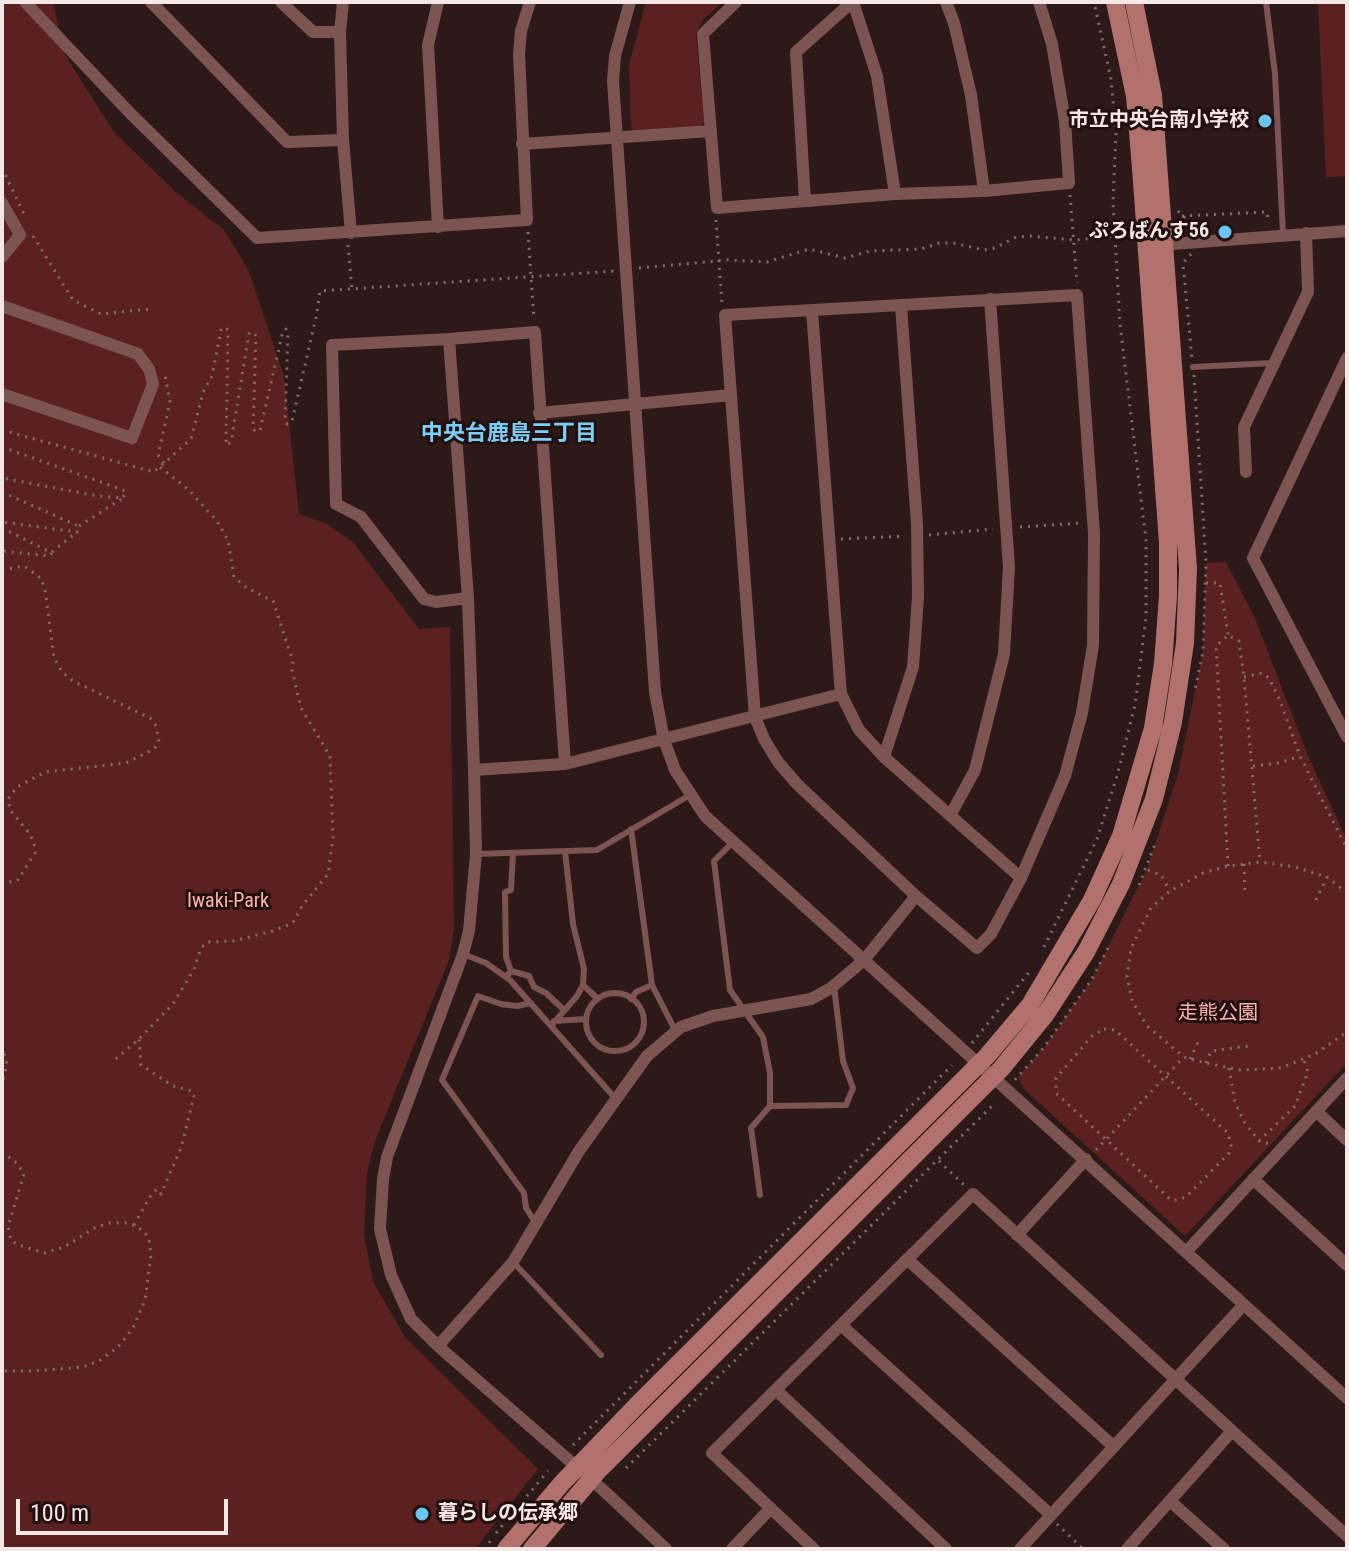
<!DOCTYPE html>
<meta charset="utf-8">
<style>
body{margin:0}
#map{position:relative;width:1349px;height:1551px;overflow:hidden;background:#2c1918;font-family:"Roboto Condensed",sans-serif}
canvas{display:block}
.frame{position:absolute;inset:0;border:4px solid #f4e7e5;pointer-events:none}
.scale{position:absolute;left:16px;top:1499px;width:212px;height:36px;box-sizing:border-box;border:4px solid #f4e7e5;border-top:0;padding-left:10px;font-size:24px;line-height:28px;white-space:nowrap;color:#f4e7e5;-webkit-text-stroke:6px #22100f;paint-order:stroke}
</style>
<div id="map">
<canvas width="1349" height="1551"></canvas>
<div class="frame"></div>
<div class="scale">100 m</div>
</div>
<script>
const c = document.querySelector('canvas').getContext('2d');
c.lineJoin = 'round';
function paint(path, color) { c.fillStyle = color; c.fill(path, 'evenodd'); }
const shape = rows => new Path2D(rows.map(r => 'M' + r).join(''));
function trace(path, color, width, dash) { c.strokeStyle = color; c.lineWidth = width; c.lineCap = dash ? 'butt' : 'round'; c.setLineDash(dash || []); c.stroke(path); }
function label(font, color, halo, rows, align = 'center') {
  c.font = font + ' "Roboto Condensed","Noto Sans JP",sans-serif'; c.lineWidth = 6; c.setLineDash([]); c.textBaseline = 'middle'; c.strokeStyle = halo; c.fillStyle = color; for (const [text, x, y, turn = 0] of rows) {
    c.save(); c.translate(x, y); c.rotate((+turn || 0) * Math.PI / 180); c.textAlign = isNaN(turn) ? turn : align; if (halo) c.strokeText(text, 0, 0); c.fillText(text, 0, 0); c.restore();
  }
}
paint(shape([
 [2,2,53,2,64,53,114,132,178,194,224,230,248,269,284,376,299,514,325,523,352,541,419,629,450,627,454,929,449,960,375,1141,367,1173,364,1235,373,1281,404,1336,538,1469,475,1549,2,1549],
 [646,2,722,2,703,20,696,34,704,122,698,128,635,132,631,128,629,65],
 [1318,2,1347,2,1347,176,1326,177],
 [1226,562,1254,616,1309,758,1347,840,1347,1063,1185,1236,1024,1089,1018,1077,1045,1046,1092,979,1147,869,1178,774,1203,652,1206,563]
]), '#5b2120');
trace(shape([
 [2,168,24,214],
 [1070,195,1077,283],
 [1178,211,1188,221,1190,231],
 [1182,216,1267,212,1268,223],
 [716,220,722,304],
 [528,232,534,320],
 [33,236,73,300,101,314,150,309],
 [348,245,352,289],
 [1191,254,1183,263,1192,359],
 [639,268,727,260,767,262,809,249,845,258,870,251,921,249,939,243,953,243,984,250,995,248,1016,237,1030,236,1074,240,1129,235],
 [1194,375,1206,563,1203,652,1195,690],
 [2,430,154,472,191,439,203,392,212,376,221,330,225,327,228,330,226,445,231,442,249,334,253,332,256,336,253,429,256,432,260,430,283,331,286,329,288,333,285,421,287,424,292,421,317,313,320,291,615,271],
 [2,447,126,491,123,498,98,496,2,478],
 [164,463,158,455,170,402,165,375],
 [2,492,78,526,77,532,2,522],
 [79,526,123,498],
 [1020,527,1081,523],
 [2,528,52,553,50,556,2,551],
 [929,535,993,529],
 [841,539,905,536],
 [52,552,77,532],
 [2,560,3,569],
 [2,570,24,566,41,578,45,589,54,658,62,672,73,681,150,718,156,726,159,742,154,749,126,763,45,772,17,787,8,799,10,810,29,833,34,842,35,853,17,881,2,883],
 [1206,583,1220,583,1228,635],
 [1244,677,1262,673,1269,678,1281,703,1300,756,1347,849],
 [1253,766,1279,763,1300,756],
 [1244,864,1245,895],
 [1228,866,1216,646,1228,635,1239,641,1244,677,1260,862],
 [1148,870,1161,875,1170,891],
 [1139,885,1155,844],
 [1347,893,1327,877,1295,867,1260,862,1228,866,1203,873,1170,891,1151,908,1131,948,1127,976,1132,1001,1147,1026,1184,1057,1206,1063,1240,1070,1281,1068,1315,1054,1347,1032],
 [1316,900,1327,877],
 [1044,947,1097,839,1117,776,1135,705,1146,617,1146,540,1120,324,1113,202,1116,132,1111,79,1094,2],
 [1104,1029,1115,1030,1228,1133,1231,1145,1229,1153,1187,1196,1179,1200,1171,1200,1056,1093,1056,1078,1092,1036,1104,1029],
 [972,1043,1030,971],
 [2,1046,7,1064,2,1085],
 [116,1059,139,1039,173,1004,194,969,201,948,207,942,233,941,270,932,293,923,302,906,328,874,333,838,330,756,301,708,292,670,293,661,273,601,247,588,234,577,228,540,217,521,188,489,160,467],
 [1190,1059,1199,1040],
 [1206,1063,1211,1051,1250,1046],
 [1229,1068,1235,1103,1245,1123,1259,1141,1270,1144],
 [1015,1080,1045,1046,1092,979,1109,946],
 [1259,1141,1295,1106,1308,1072,1304,1060],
 [1096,1150,1184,1057],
 [2,1152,18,1164,24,1174,8,1227,11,1240,18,1245,45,1253,64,1247,96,1227,110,1223,129,1223,144,1231,149,1239,151,1255,145,1300,133,1328,118,1347,99,1361,83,1367,33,1371,2,1371],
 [939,1161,964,1185],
 [134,1225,151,1195,157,1189,161,1194,181,1148,194,1096,192,1091,173,1086,141,1065,139,1039],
 [573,1445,952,1065],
 [626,1468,993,1105],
 [1057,1524,1083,1549],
 [496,1533,548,1471],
 [484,1549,492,1539]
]), '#7f6e6d', 3, [2, 6]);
trace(shape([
 [1266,2,1275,74,1283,234],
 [1193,367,1273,363],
 [631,829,652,985,676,1032],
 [733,842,714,861,730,990,763,1037,770,1073,770,1106,751,1128,760,1195],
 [476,854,597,850,690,795],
 [463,954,486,963,510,980,615,1098],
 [511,971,529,976,534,987,546,993,564,1010],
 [506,977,511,971,506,957,505,892,511,890,513,853],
 [583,985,598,999],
 '586 1022a29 29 0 1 1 58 0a29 29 0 1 1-58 0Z',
 [631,999,636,992,652,985],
 [531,1003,517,1006,501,1004,478,996,442,1080,524,1193,526,1208,535,1222],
 [554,1021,586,1019],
 [551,1026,577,996,583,985,584,969,573,924,565,851],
 [770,1106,846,1105,853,1088,843,1061,834,986],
 [513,1262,601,1355]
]), '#7c5552', 6);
trace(shape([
 [25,2,131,114,257,238,527,220,519,54,521,31,530,2],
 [151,2,287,142,343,140],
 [281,2,313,32,340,32],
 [343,2,340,32,343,140,351,233],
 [438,2,428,45,438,227],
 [630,2,615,56,613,81,655,692,664,740,675,770,705,816,1347,1398],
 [736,2,703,34,717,208,895,194,984,191,1069,183,1065,121,1052,44,1039,2],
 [853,2,877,76,895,194],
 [946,2,954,23,971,95,984,191],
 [522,144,711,131],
 [805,201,796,52,852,2],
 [2,203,20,235,2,257],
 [1159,245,1347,231],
 [1077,295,1094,533,1093,645,1082,713,1065,776,1021,878,991,934,977,948,916,896,797,784,778,762,764,739,755,717,725,315,1077,295],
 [2,306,138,354,149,369,153,384,132,438,2,394],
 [812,311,841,694],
 [449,339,332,345,336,504,361,517,424,599,436,602,468,598],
 [1347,358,1253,558,1347,737],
 [539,413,731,395],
 [1246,472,1244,427,1308,292,1306,233],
 [884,757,913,667,918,597,917,524,901,306],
 [565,764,535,332,449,339,468,598,474,770,565,764,841,694,859,730,884,757,1021,878],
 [474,770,476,854,469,931,463,954,387,1157,383,1179,380,1229,391,1275,411,1319,438,1346,602,1489,666,1549],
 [951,814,975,770,1004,654,1009,567,990,299],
 [1316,1111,1347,1140],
 [1253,1179,1347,1265],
 [1017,1235,1086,1159],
 [1187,1251,1347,1078],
 [907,1259,1113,1446],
 [841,1325,1051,1515],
 [438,1346,513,1262,579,1151,647,1056,681,1027,713,1016,811,999,831,988,864,960,916,896],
 [776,1390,946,1549],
 [1170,1501,1224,1549],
 [732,1549,771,1508],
 [814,1549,712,1453,973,1194,1347,1536],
 [1020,1549,1238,1311],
 [1127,1549,1232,1431]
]), '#7c5552', 12);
trace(shape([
 [506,1549,562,1483,640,1402,987,1056,1030,1005,1092,900,1121,836,1153,728,1163,664,1168,596,1168,543,1141,168,1135,96,1115,2],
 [532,1549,597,1472,1001,1069,1045,1015,1086,952,1121,884,1154,799,1173,722,1185,643,1188,569,1153,95,1134,2]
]), '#b1726e', 18);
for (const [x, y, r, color] of [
 [1265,121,8,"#6bc3f2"],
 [1225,232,8,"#6bc3f2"],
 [422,1514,8,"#6bc3f2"]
]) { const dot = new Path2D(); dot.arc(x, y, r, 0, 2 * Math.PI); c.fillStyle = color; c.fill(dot); trace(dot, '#22100f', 3); }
label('bold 20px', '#f4e7e5', '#22100f', [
 ["市立中央台南小学校",1249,121],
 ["ぷろばんす56",1209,232],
 ["暮らしの伝承郷",438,1514,"left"]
], 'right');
label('20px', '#fdb2ac', '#22100f', [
 ["Iwaki-Park",228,902],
 ["走熊公園",1218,1014]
]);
label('bold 22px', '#7dcdf9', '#22100f', [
 ["中央台鹿島三丁目",509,434]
]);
</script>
